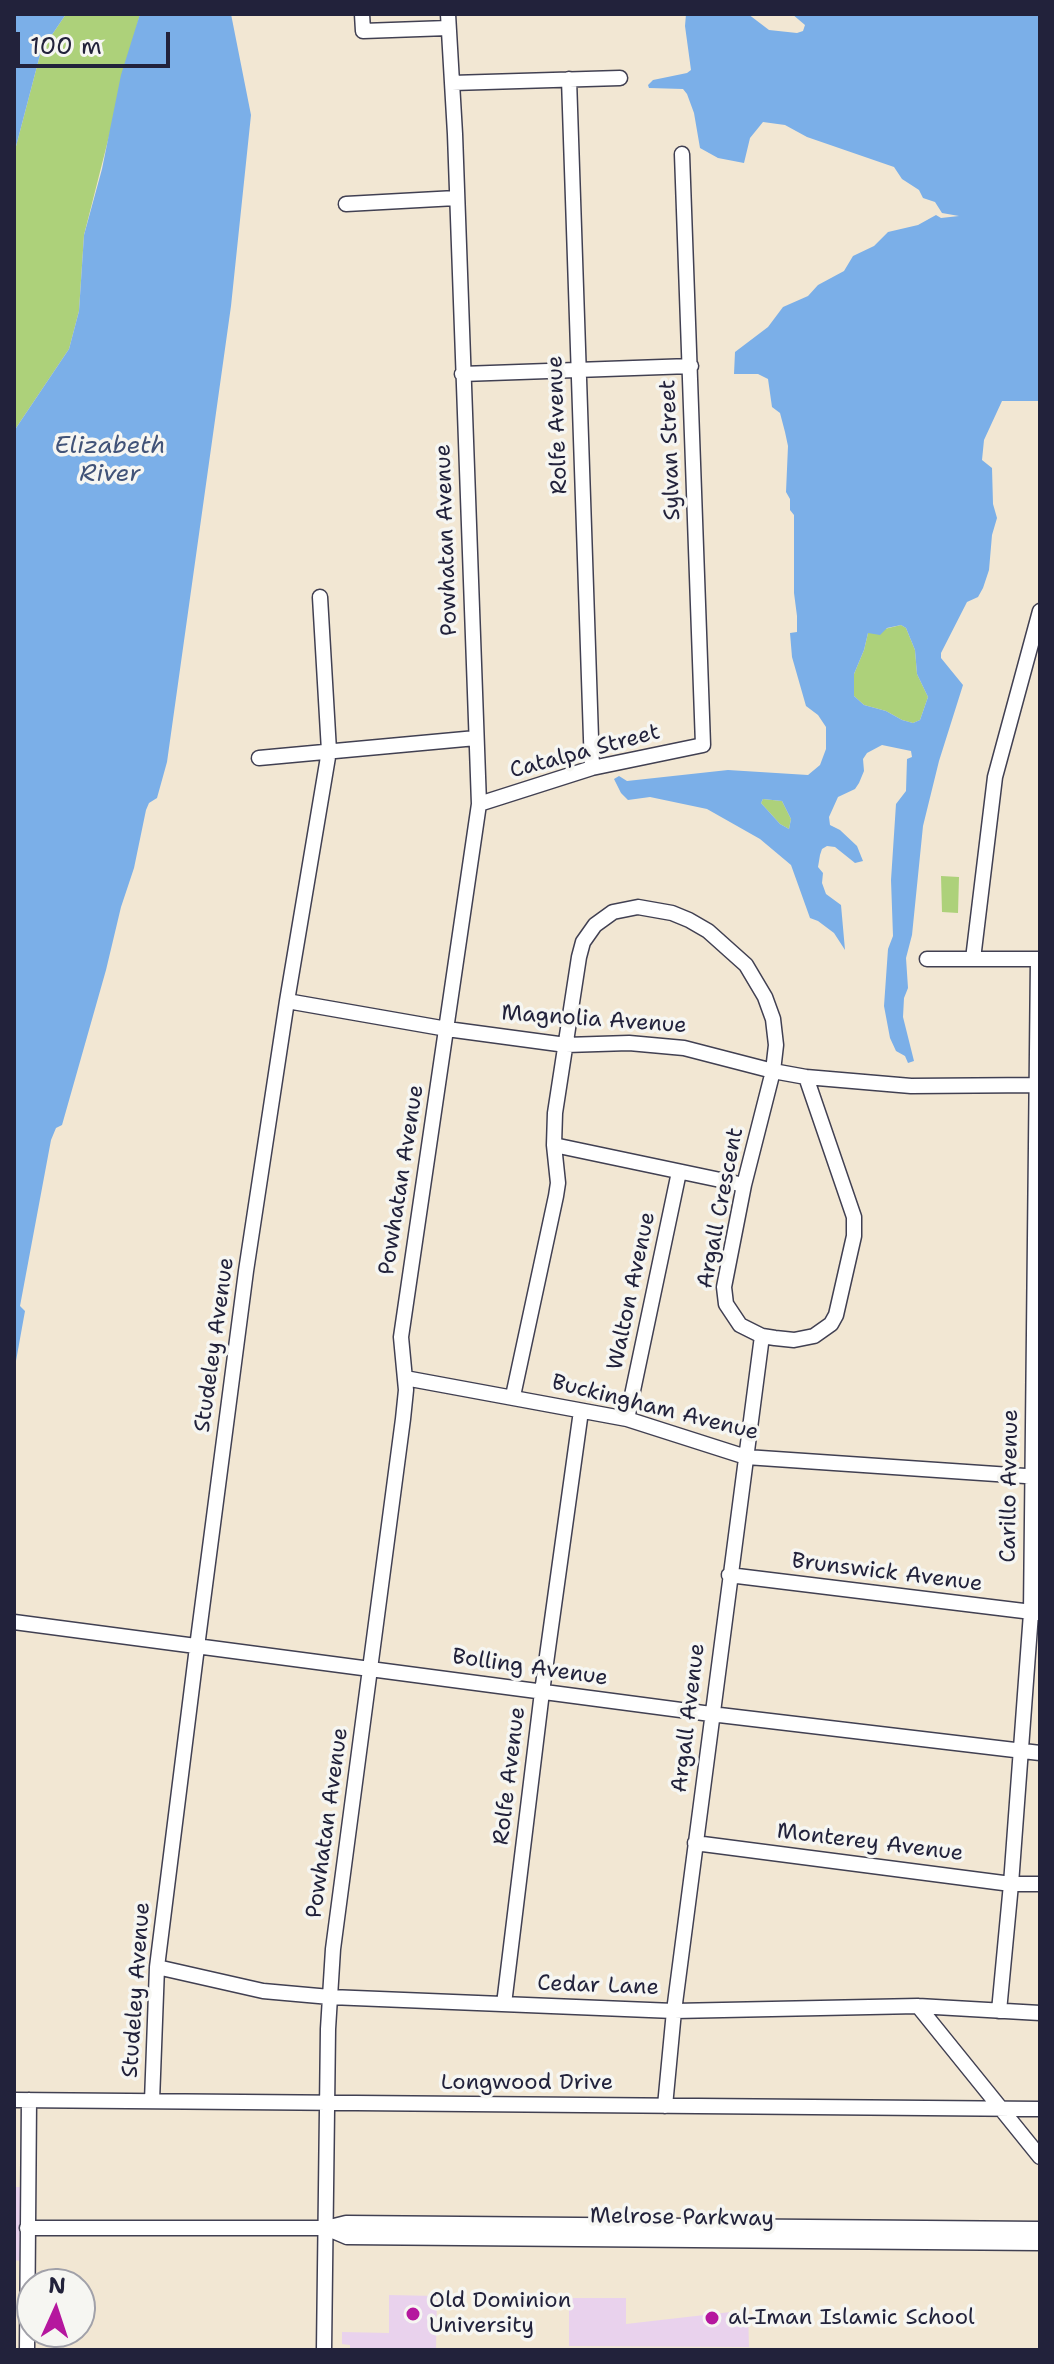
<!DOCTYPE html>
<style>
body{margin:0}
#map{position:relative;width:1054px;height:2364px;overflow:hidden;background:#f2e7d3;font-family:"Shantell Sans",sans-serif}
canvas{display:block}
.frame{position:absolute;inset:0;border:16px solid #22223b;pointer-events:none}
.north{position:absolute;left:16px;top:2268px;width:80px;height:80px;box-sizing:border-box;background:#f6f6f2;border:2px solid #a1a1a9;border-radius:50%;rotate:3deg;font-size:22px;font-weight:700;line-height:32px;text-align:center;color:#22223b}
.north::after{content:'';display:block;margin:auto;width:28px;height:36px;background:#b5179e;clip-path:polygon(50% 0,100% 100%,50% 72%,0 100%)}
.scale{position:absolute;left:16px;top:32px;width:154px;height:36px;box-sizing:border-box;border:4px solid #22223b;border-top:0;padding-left:10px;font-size:24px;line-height:28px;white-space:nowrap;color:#22223b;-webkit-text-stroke:6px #f6f6f2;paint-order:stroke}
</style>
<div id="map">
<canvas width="1054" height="2364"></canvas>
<div class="frame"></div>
<div class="north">N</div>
<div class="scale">100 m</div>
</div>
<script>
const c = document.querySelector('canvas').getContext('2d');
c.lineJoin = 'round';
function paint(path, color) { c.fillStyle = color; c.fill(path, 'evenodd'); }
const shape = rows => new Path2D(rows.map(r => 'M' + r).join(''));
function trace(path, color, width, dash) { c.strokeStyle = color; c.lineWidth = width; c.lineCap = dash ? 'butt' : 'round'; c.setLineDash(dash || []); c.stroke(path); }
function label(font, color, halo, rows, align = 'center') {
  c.font = font + ' "Shantell Sans",sans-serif'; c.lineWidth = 7; c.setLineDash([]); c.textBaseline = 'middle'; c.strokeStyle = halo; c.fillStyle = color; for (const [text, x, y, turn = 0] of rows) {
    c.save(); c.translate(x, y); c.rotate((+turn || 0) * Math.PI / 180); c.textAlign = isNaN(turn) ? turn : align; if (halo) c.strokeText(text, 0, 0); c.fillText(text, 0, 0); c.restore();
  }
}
paint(shape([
 [14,2187,21,2187,20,2261,14,2260],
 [389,2295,437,2296,436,2350,350,2350,350,2345,342,2344,342,2332,389,2333],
 [569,2298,626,2298,626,2324,748,2310,749,2347,569,2346]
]), '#e9d2ed');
paint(shape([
 [66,14,140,14,84,235,79,311,69,349,14,431,14,154,41,51],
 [901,625,906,628,915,650,917,674,928,697,920,720,913,723,902,720,886,711,864,705,854,696,854,674,864,650,868,633],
 [763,799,782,801,791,819,789,829,780,824,761,803],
 [941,876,959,877,958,913,942,912]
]), '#add17a');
paint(shape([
 [14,14,66,14,41,51,14,154],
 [140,14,231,14,251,115,231,306,167,762,157,798,149,803,146,810,134,868,121,907,106,970,62,1125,56,1128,51,1140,20,1306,25,1311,14,1372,14,431,69,349,79,311,84,235,102,169,121,75],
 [686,14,748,14,769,30,797,33,803,31,805,25,792,14,1040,14,1040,401,1002,401,984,440,982,460,992,468,993,504,997,518,992,535,989,570,983,588,978,597,967,602,941,653,941,658,963,685,939,761,923,826,912,935,906,958,908,988,904,998,903,1017,914,1061,908,1063,905,1056,896,1051,890,1038,884,1006,888,949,893,936,891,880,896,804,906,791,907,759,912,757,911,751,882,745,867,753,863,759,864,771,859,783,855,789,838,797,829,817,830,825,840,830,857,846,863,861,855,863,835,847,827,846,822,849,820,855,818,867,823,873,822,883,826,894,841,905,845,950,834,933,818,921,810,918,791,865,760,839,707,809,650,797,628,800,621,793,614,779,619,776,627,781,728,770,808,775,820,765,826,749,826,727,818,715,806,706,792,657,790,633,797,632,797,616,794,593,794,515,790,510,790,499,786,492,788,446,785,432,780,413,772,407,768,379,758,374,734,374,735,352,768,327,783,307,808,296,818,285,844,271,853,256,874,246,888,232,918,225,936,215,941,218,959,216,942,213,935,202,923,198,919,190,902,179,894,167,807,137,785,125,763,122,750,138,744,163,718,158,700,148,694,113,687,94,683,89,649,88,648,85,653,80,687,73,691,70,685,26],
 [901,625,906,628,915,650,917,674,928,697,920,720,913,723,902,720,886,711,864,705,854,696,854,674,864,650,868,633,880,635,887,628],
 [763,799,782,801,791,819,789,829,780,824,761,803]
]), '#7bafe8');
const minor = shape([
 [362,14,363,31,448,28],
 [569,79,592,768],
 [452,83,620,78],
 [346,204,456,198],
 [462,374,691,366],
 [259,758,476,738],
 [479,804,592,768,703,745,682,154],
 [927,959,1040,959],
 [973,959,995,777,1040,611],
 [287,1001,447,1029,566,1045,629,1043,684,1048,773,1071,806,1077,911,1086,1040,1085],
 [554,1145,744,1185],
 [405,1378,627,1419,746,1457,1040,1477],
 [513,1396,556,1196,558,1183,554,1145,555,1113,579,957,583,942,595,925,613,912,638,907,672,913,689,920,708,931,746,965,765,997,773,1019,776,1045,773,1071,744,1185,724,1287,726,1304,740,1325,762,1336,775,1338,794,1340,814,1336,831,1324,836,1315,854,1236,854,1217,806,1077],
 [627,1419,679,1172],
 [729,1575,1040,1613],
 [14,1622,711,1714,1040,1753],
 [695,1843,1011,1884,1040,1884],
 [157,1967,263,1991,330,1997,674,2011,918,2006,1040,2013],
 [504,2004,542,1692,581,1411],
 [918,2006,1040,2157],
 [999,2011,1011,1884,1031,1613,1038,959],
 [14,2100,1040,2109],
 [152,2101,157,1967,197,1647,246,1271,287,1001,329,751,320,597],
 [665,2106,674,2011,762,1336],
 [27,2228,326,2228,346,2223,1040,2229],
 [326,2228,347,2237,1040,2243],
 [27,2350,29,2100],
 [324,2350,328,2029,333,1949,403,1419,406,1390,401,1337,479,804,455,134,448,14]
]);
trace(minor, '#414052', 17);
trace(minor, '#fff', 14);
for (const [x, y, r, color] of [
 [413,2314,8,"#b5179e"],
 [712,2318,8,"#b5179e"]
]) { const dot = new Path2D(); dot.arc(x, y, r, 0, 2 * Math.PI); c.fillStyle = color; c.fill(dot); trace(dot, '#f6f6f2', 3); }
label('22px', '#22223b', '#f6f6f2', [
 ["Rolfe Avenue",558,425,-92],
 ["Sylvan Street",671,450,-92],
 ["Powhatan Avenue",447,540,-92],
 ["Catalpa Street",585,752,-15],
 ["Magnolia Avenue",594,1020,4],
 ["Powhatan Avenue",402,1180,-81],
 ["Argall Crescent",721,1208,-79],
 ["Walton Avenue",632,1291,-78],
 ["Studeley Avenue",215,1345,-82],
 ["Buckingham Avenue",655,1408,14],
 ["Carillo Avenue",1010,1486,-89],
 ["Brunswick Avenue",887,1573,7],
 ["Bolling Avenue",530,1668,8],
 ["Argall Avenue",689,1718,-83],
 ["Rolfe Avenue",510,1776,-83],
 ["Powhatan Avenue",328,1823,-82],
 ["Monterey Avenue",870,1843,7],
 ["Cedar Lane",598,1986,2],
 ["Studeley Avenue",137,1990,-86],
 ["Longwood Drive",527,2083],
 ["Melrose Parkway",682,2218,1]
]);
label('22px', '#22223b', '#f6f6f2', [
 ["Old Dominion",429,2301],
 ["University",429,2326],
 ["al-Iman Islamic School",728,2318]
], 'left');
label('italic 24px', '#415378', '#f6f6f2', [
 ["Elizabeth",110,447],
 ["River",110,475]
]);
</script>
